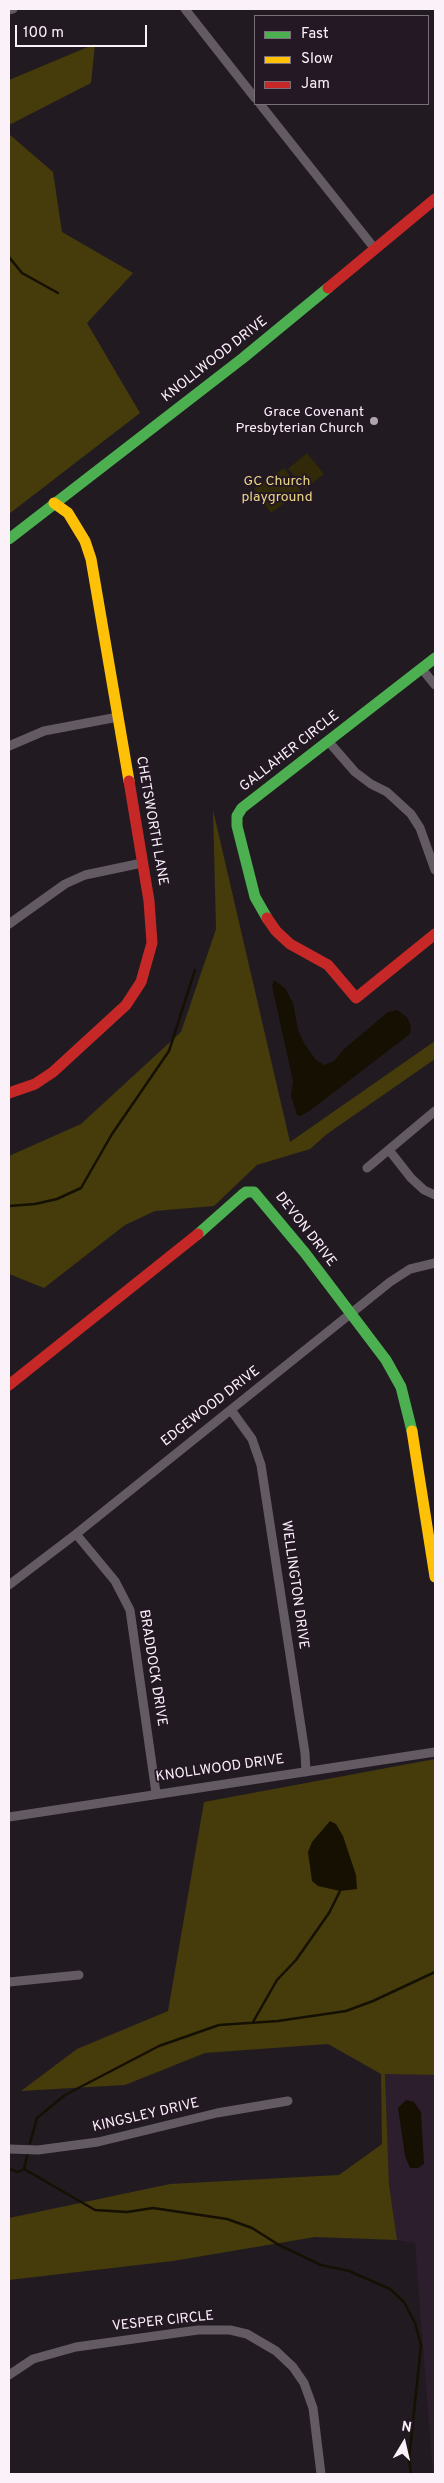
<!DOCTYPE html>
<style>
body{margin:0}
#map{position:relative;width:444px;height:2483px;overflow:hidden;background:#211b21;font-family:Overpass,sans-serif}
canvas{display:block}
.frame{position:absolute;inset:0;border:10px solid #faf1f9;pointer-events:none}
.legend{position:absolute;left:254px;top:15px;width:175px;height:90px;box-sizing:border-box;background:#241824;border:1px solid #7a6f79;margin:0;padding:6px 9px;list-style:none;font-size:15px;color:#faf1f9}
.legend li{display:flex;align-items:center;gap:10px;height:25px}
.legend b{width:25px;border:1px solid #7a6f79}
.north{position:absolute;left:379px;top:2418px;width:50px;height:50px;-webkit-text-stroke:4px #241824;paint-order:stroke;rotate:9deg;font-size:14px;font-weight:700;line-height:20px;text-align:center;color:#faf1f9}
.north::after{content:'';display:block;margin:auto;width:18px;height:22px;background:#faf1f9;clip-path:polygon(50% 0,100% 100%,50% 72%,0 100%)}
.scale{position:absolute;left:15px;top:25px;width:132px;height:22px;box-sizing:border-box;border:2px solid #faf1f9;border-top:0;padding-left:6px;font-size:15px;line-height:18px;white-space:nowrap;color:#faf1f9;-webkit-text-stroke:4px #241824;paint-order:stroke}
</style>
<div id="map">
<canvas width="444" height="2483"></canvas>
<div class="frame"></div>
<ul class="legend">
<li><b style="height:6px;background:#4caf50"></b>Fast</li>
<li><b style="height:6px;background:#ffc107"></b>Slow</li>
<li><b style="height:6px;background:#c62828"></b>Jam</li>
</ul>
<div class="north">N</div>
<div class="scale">100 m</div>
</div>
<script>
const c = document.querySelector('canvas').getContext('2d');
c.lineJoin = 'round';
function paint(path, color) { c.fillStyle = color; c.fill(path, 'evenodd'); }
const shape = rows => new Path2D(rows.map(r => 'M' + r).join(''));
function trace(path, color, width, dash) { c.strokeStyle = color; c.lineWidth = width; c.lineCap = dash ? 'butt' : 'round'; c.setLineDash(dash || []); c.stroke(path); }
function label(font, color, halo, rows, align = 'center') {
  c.font = font + ' Overpass,sans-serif'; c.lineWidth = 4; c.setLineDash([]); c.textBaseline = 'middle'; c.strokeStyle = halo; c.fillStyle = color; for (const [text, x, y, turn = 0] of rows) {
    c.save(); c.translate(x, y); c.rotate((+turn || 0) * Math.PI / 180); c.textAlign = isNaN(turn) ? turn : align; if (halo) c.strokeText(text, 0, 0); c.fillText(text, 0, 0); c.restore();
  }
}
paint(shape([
 [385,2073,435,2075,435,2474,433,2474,415,2243,397,2240,389,2184]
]), '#2d1e2d');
paint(shape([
 [307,453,324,474,305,489,288,469],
 [284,468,301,491,271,513,254,489]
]), '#312907');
paint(shape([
 [95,44,91,83,9,125,9,80],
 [9,134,53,172,62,232,133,273,87,323,140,413,9,514],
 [213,810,290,1142,435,1041,435,1059,327,1134,310,1149,257,1165,214,1206,155,1211,125,1225,44,1288,9,1274,9,1156,81,1124,181,1032,216,929],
 [435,1759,435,2075,385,2074,389,2184,397,2240,315,2237,173,2261,9,2280,9,2218,170,2184,339,2175,382,2144,381,2074,328,2044,205,2053,125,2085,21,2091,77,2049,168,2011,204,1802]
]), '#453b0b');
paint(shape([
 [274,980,285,988,293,1003,298,1030,304,1043,316,1060,324,1065,334,1061,344,1049,388,1012,397,1010,407,1017,411,1027,410,1034,312,1109,301,1116,297,1115,291,1096,293,1081,272,986],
 [330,1821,336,1824,343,1836,356,1875,357,1889,340,1891,318,1886,312,1881,308,1852,312,1842],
 [406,2100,414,2102,421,2112,424,2164,418,2168,410,2168,405,2156,398,2108]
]), '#161003');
trace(shape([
 [9,257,22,273,58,293],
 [9,1206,35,1204,57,1199,81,1188,112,1134,169,1051,195,970],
 [253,2022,277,1980,296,1960,329,1913,340,1891],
 [30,2143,37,2118,65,2095,159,2046,219,2025,278,2021,346,2011,373,2001,435,1972],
 [9,2169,18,2172,24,2169],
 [24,2169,95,2210,127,2212,153,2208,227,2219,252,2228,279,2245,321,2265,349,2271,390,2289,404,2302,415,2323,421,2345,409,2460,411,2474],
 [24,2169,28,2152]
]), '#161003', 2.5);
trace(shape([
 [185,9,255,98],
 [9,10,13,9],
 [260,104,375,249],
 [422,669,435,685],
 [328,741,355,772,371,784,387,792,411,814,420,828,435,870],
 [9,746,44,731,118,717],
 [9,924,65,884,85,875,142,863],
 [389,1150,411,1178,424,1190,435,1195],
 [367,1168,435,1111],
 [231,1410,252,1439,261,1465,305,1753,306,1772],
 [76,1534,115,1581,130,1610,156,1793],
 [9,1585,76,1534,390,1282,410,1269,435,1263],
 [9,1817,435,1752],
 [9,1982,79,1975],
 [9,2149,38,2150,98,2142,217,2113,288,2101],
 [9,2375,33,2359,76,2347,198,2330,230,2330,247,2334,276,2351,293,2367,304,2383,313,2408,321,2474]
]), '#645a64', 9);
trace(shape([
 [9,539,243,358,328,288],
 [267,918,255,897,237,826,237,816,242,808,435,658],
 [198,1234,242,1195,246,1192,254,1192,305,1253,386,1360,401,1387,412,1431]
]), '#4caf50', 11);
trace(shape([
 [54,503,68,513,85,541,91,559,129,781],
 [412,1431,435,1577]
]), '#ffc107', 11);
trace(shape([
 [328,288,435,199],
 [267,918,276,931,290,944,328,965,356,998,435,934],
 [9,1093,35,1084,53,1072,126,1005,141,982,152,943,149,901,129,781],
 [9,1385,198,1234]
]), '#c62828', 11);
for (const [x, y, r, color] of [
 [374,421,5,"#aea6ad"]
]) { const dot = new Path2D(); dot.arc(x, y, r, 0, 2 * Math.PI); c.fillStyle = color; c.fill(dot); trace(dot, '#241824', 2); }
label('14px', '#faf1f9', '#241824', [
 ["KNOLLWOOD DRIVE",215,360,-38],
 ["GALLAHER CIRCLE",290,752,-38],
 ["CHETSWORTH LANE",151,821,80],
 ["DEVON DRIVE",305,1230,52],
 ["EDGEWOOD DRIVE",211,1407,-38],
 ["WELLINGTON DRIVE",294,1585,82],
 ["BRADDOCK DRIVE",152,1668,81],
 ["KNOLLWOOD DRIVE",220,1769,-8],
 ["KINGSLEY DRIVE",146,2116,-13],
 ["VESPER CIRCLE",163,2322,-6]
]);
label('14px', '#faf1f9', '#241824', [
 ["Grace Covenant",364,413],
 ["Presbyterian Church",364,429]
], 'right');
label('14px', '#e9d787', '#241824', [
 ["GC Church",277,482],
 ["playground",277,498]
]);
</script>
